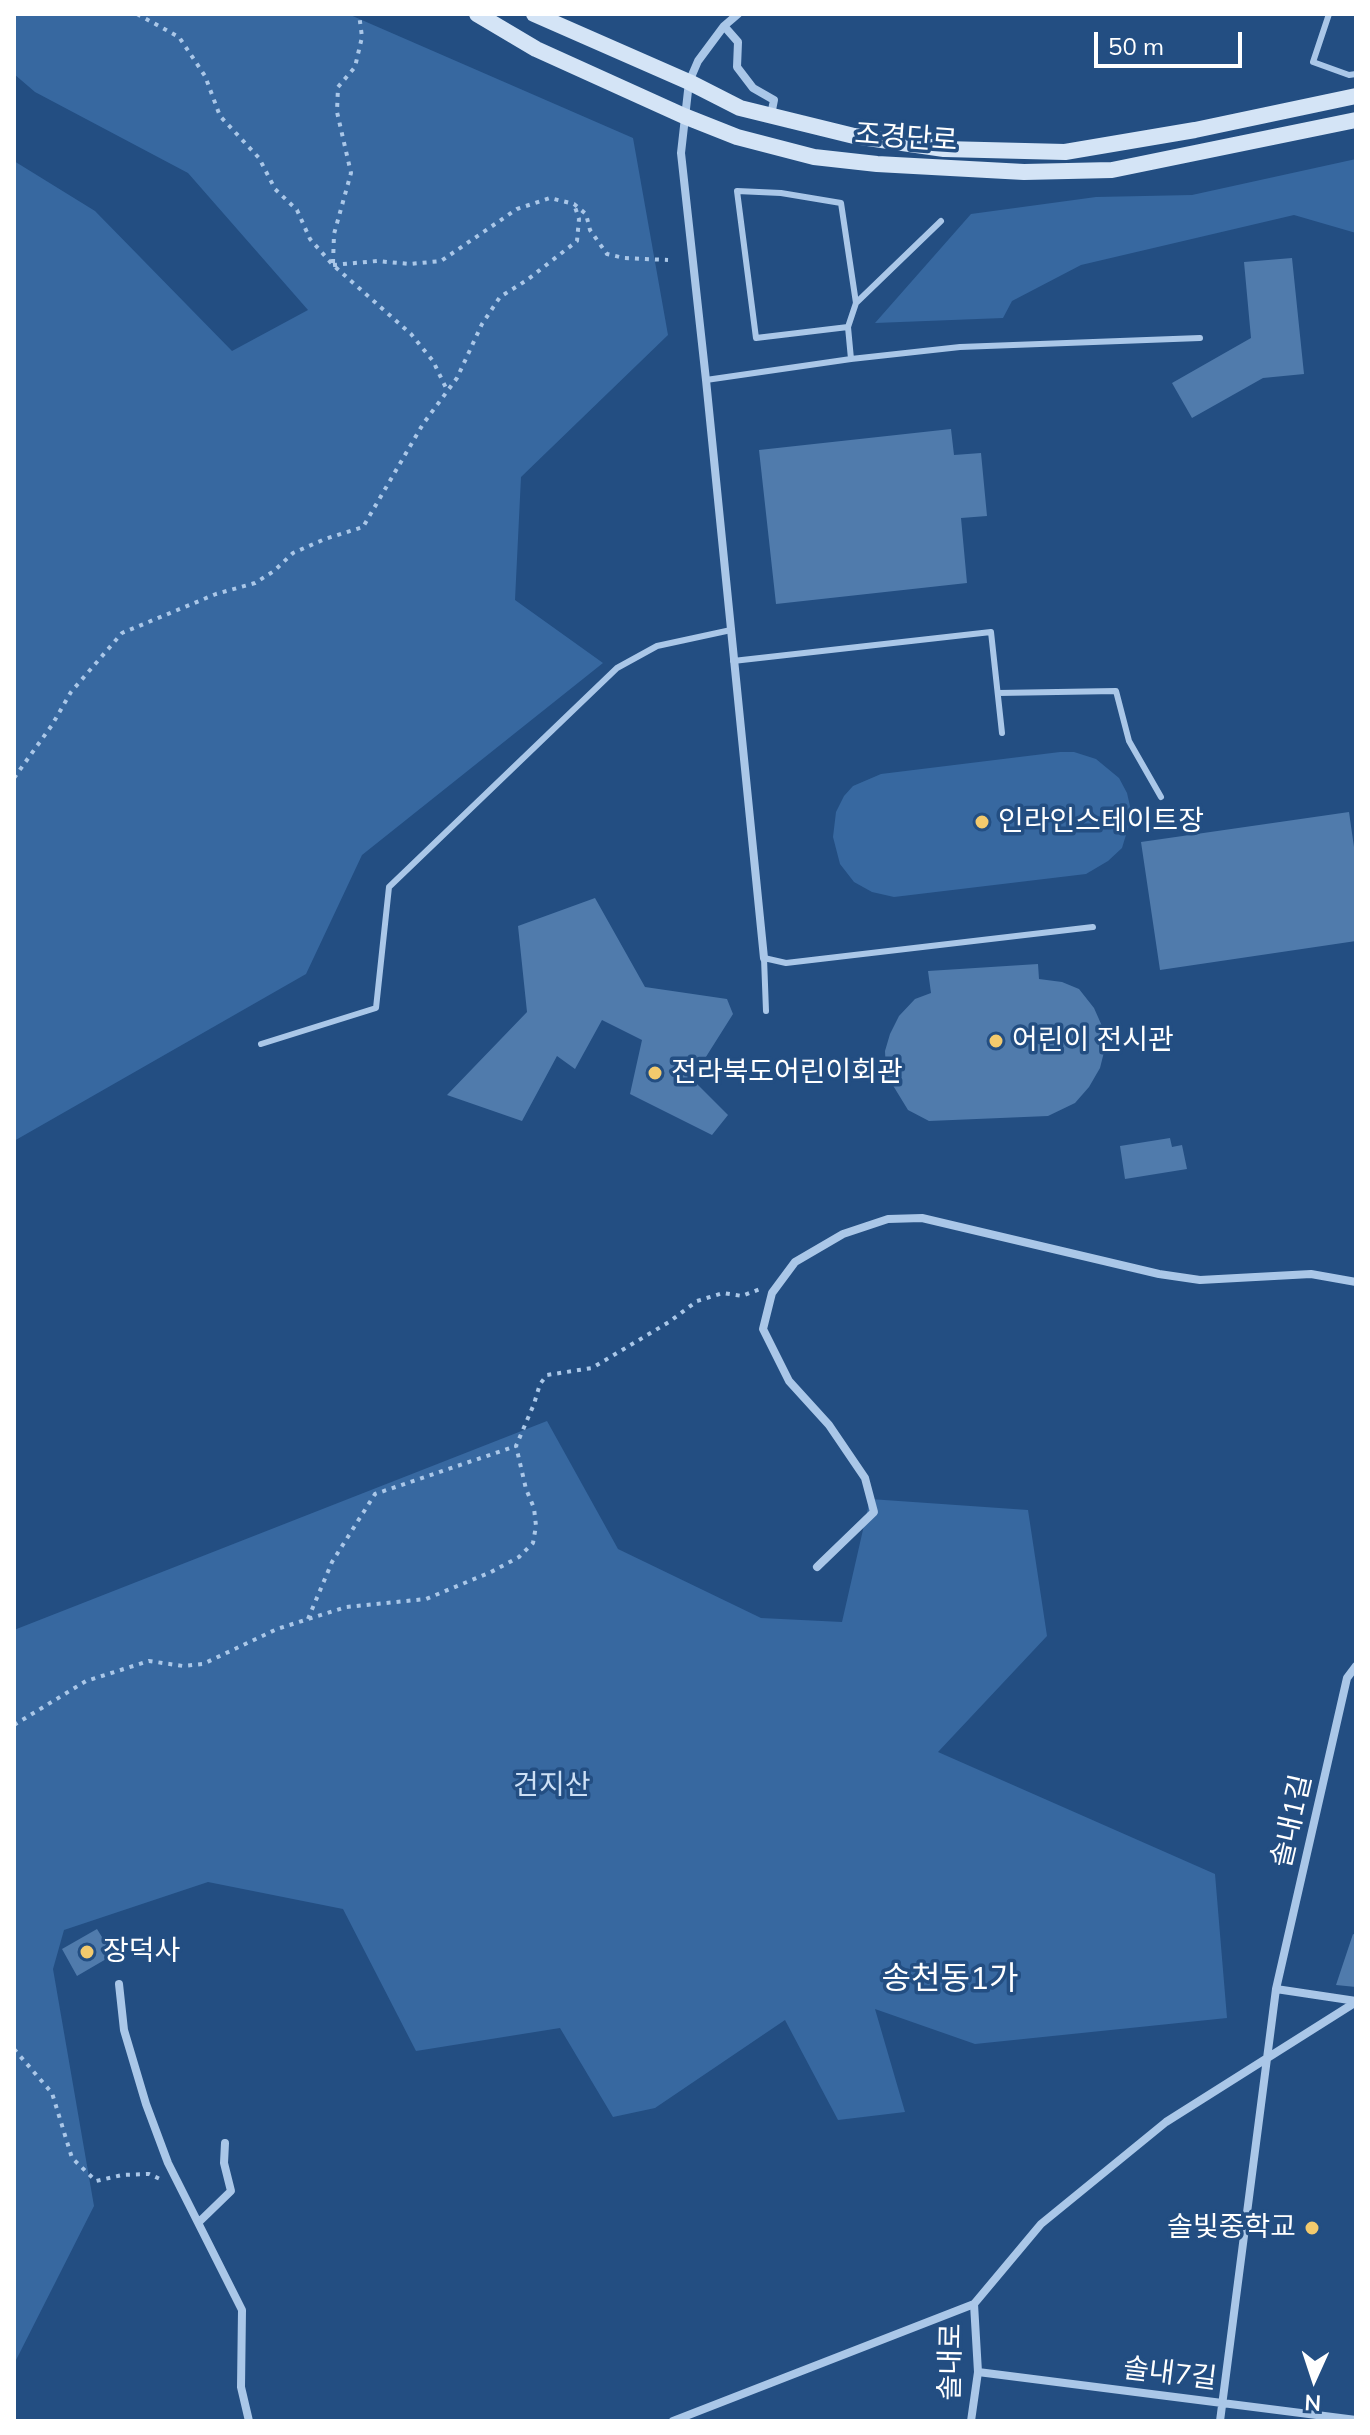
<!DOCTYPE html>
<meta charset="utf-8">
<style>
body{margin:0}
#map{position:relative;width:1370px;height:2435px;overflow:hidden;background:#234e82;font-family:Mulish,sans-serif}
canvas{display:block}
.frame{position:absolute;inset:0;border:16px solid #fff;pointer-events:none}
.north{position:absolute;left:1274px;top:2339px;width:80px;height:80px;-webkit-text-stroke:6px #234e82;paint-order:stroke;rotate:183deg;font-size:22px;font-weight:700;line-height:32px;text-align:center;color:#fff}
.north::after{content:'';display:block;margin:auto;width:28px;height:36px;background:#fff;clip-path:polygon(50% 0,100% 100%,50% 72%,0 100%)}
.scale{position:absolute;left:1094px;top:32px;width:148px;height:36px;box-sizing:border-box;border:4px solid #fff;border-top:0;padding-left:10px;font-size:24px;line-height:28px;white-space:nowrap;color:#fff;-webkit-text-stroke:6px #234e82;paint-order:stroke}
</style>
<div id="map">
<canvas width="1370" height="2435"></canvas>
<div class="frame"></div>
<div class="north">N</div>
<div class="scale">50 m</div>
</div>
<script>
const c = document.querySelector('canvas').getContext('2d');
c.lineJoin = 'round';
function paint(path, color) { c.fillStyle = color; c.fill(path, 'evenodd'); }
const shape = rows => new Path2D(rows.map(r => 'M' + r).join(''));
function trace(path, color, width, dash) { c.strokeStyle = color; c.lineWidth = width; c.lineCap = dash ? 'butt' : 'round'; c.setLineDash(dash || []); c.stroke(path); }
function label(font, color, halo, rows, align = 'center') {
  c.font = font + ' Mulish,"Noto Sans KR",sans-serif'; c.lineWidth = 7; c.setLineDash([]); c.textBaseline = 'middle'; c.strokeStyle = halo; c.fillStyle = color; for (const [text, x, y, turn = 0] of rows) {
    c.save(); c.translate(x, y); c.rotate((+turn || 0) * Math.PI / 180); c.textAlign = isNaN(turn) ? turn : align; if (halo) c.strokeText(text, 0, 0); c.fillText(text, 0, 0); c.restore();
  }
}
paint(shape([
 [14,14,348,14,633,138,668,335,521,477,515,600,603,663,362,855,306,974,14,1141,14,161,95,211,232,351,308,310,188,173,35,92,14,74],
 [1356,159,1356,233,1294,215,1081,265,1012,301,1003,318,875,323,971,214,1096,197,1192,195],
 [1060,752,1074,752,1096,759,1119,778,1127,793,1132,815,1122,848,1108,861,1086,874,894,897,872,892,854,882,840,864,833,837,836,812,844,796,853,786,881,774],
 [547,1421,618,1549,761,1618,842,1622,870,1499,1028,1510,1047,1636,938,1752,1215,1874,1227,2018,975,2044,875,2009,905,2112,838,2120,785,2020,655,2108,613,2117,560,2028,416,2051,343,1909,208,1882,64,1930,53,1969,94,2206,14,2364,14,1630]
]), '#3768a0');
paint(shape([
 [1292,258,1304,374,1263,378,1192,418,1172,383,1251,338,1244,262],
 [951,429,954,455,981,453,987,516,961,518,967,583,776,604,759,450],
 [1349,812,1356,861,1356,941,1160,970,1141,842],
 [595,898,645,987,727,999,733,1014,692,1079,728,1115,712,1135,630,1094,642,1040,602,1020,575,1069,557,1056,522,1121,447,1095,527,1012,518,926],
 [1038,964,1039,979,1062,982,1079,989,1094,1008,1102,1026,1105,1048,1100,1068,1089,1087,1075,1103,1048,1116,929,1121,908,1110,886,1074,885,1051,890,1034,899,1016,915,999,931,993,928,971],
 [1170,1138,1172,1147,1182,1145,1187,1169,1125,1179,1120,1146],
 [97,1929,113,1955,77,1976,62,1949],
 [1353,1934,1356,1935,1356,1987,1336,1985]
]), '#507bac');
trace(shape([
 [137,14,179,37,205,76,220,116,259,158,275,189,297,210,310,239,333,265,411,334,433,361,448,392],
 [333,263,334,234,351,173,337,112,338,87,355,67,362,37,359,14],
 [333,265,377,261,410,264,441,261,517,209,550,198,574,204,586,214,590,230,607,254,624,258,668,260],
 [14,778,52,725,71,692,122,633,216,594,255,583,274,571,293,553,325,539,363,527,423,424,457,378,482,324,500,297,527,280,577,241,579,219,574,204],
 [308,1619,332,1562,375,1494,516,1446],
 [14,1725,86,1681,149,1661,183,1666,203,1664,277,1629,346,1607,426,1599,491,1572,519,1557,533,1543,536,1526,534,1508,526,1489,516,1446,534,1404,540,1384,547,1375,592,1368,669,1322,697,1301,723,1293,742,1296,760,1289],
 [14,2049,52,2093,72,2158,96,2181,122,2175,149,2174,160,2179]
]), '#aac7e8', 4, [4, 6]);
trace(shape([
 [1329,14,1313,62,1349,75,1356,74],
 [856,303,941,221],
 [851,359,960,347,1200,338],
 [706,380,851,359,848,327,856,303,841,203,781,193,737,191,756,338,848,327],
 [733,661,991,632,1002,733],
 [998,693,1116,691,1129,741,1161,797],
 [766,1011,764,958,786,963,1093,927],
 [261,1044,376,1008,389,887,617,668,657,646,731,630]
]), '#aac7e8', 6);
trace(shape([
 [738,14,724,26,698,61,689,82,681,153,706,380,764,958],
 [724,26,738,42,737,67,753,88,774,100,771,115],
 [817,1567,874,1512,865,1478,829,1425,789,1381,763,1329,772,1293,795,1262,843,1234,888,1219,922,1218,1159,1274,1200,1280,1311,1274,1356,1282],
 [119,1984,124,2030,146,2104,168,2163,242,2310,241,2387,249,2421],
 [1276,1989,1356,2001],
 [199,2222,231,2191,224,2163,225,2143],
 [978,2372,1356,2420],
 [673,2421,974,2304,1041,2224,1166,2122,1356,2002],
 [971,2421,978,2372,974,2304],
 [1220,2421,1276,1989,1347,1678,1356,1666]
]), '#aac7e8', 8);
trace(shape([
 [477,14,536,49,684,116,737,137,814,157,877,164,1024,172,1112,170,1356,120],
 [534,14,689,82,740,108,854,136,944,149,1065,152,1195,130,1356,96]
]), '#d4e4f6', 16);
for (const [x, y, r, color] of [
 [982,822,8,"#f3ca6d"],
 [996,1041,8,"#f3ca6d"],
 [655,1073,8,"#f3ca6d"],
 [87,1952,8,"#f3ca6d"],
 [1312,2228,8,"#f3ca6d"]
]) { const dot = new Path2D(); dot.arc(x, y, r, 0, 2 * Math.PI); c.fillStyle = color; c.fill(dot); trace(dot, '#234e82', 3); }
label('28px', '#fff', '#234e82', [
 ["조경단로",906,138,4],
 ["솔내1길",1292,1821,-77],
 ["솔내로",951,2362,-89],
 ["솔내7길",1170,2374,7]
]);
label('28px', '#fff', '#234e82', [
 ["인라인스테이트장",998,822],
 ["어린이 전시관",1012,1041],
 ["전라북도어린이회관",671,1073],
 ["장덕사",103,1952],
 ["솔빛중학교",1296,2228,"right"]
], 'left');
label('28px', '#cee1f6', '#234e82', [
 ["건지산",552,1786]
]);
label('32px', '#fff', '#234e82', [
 ["송천동1가",950,1979]
]);
</script>
